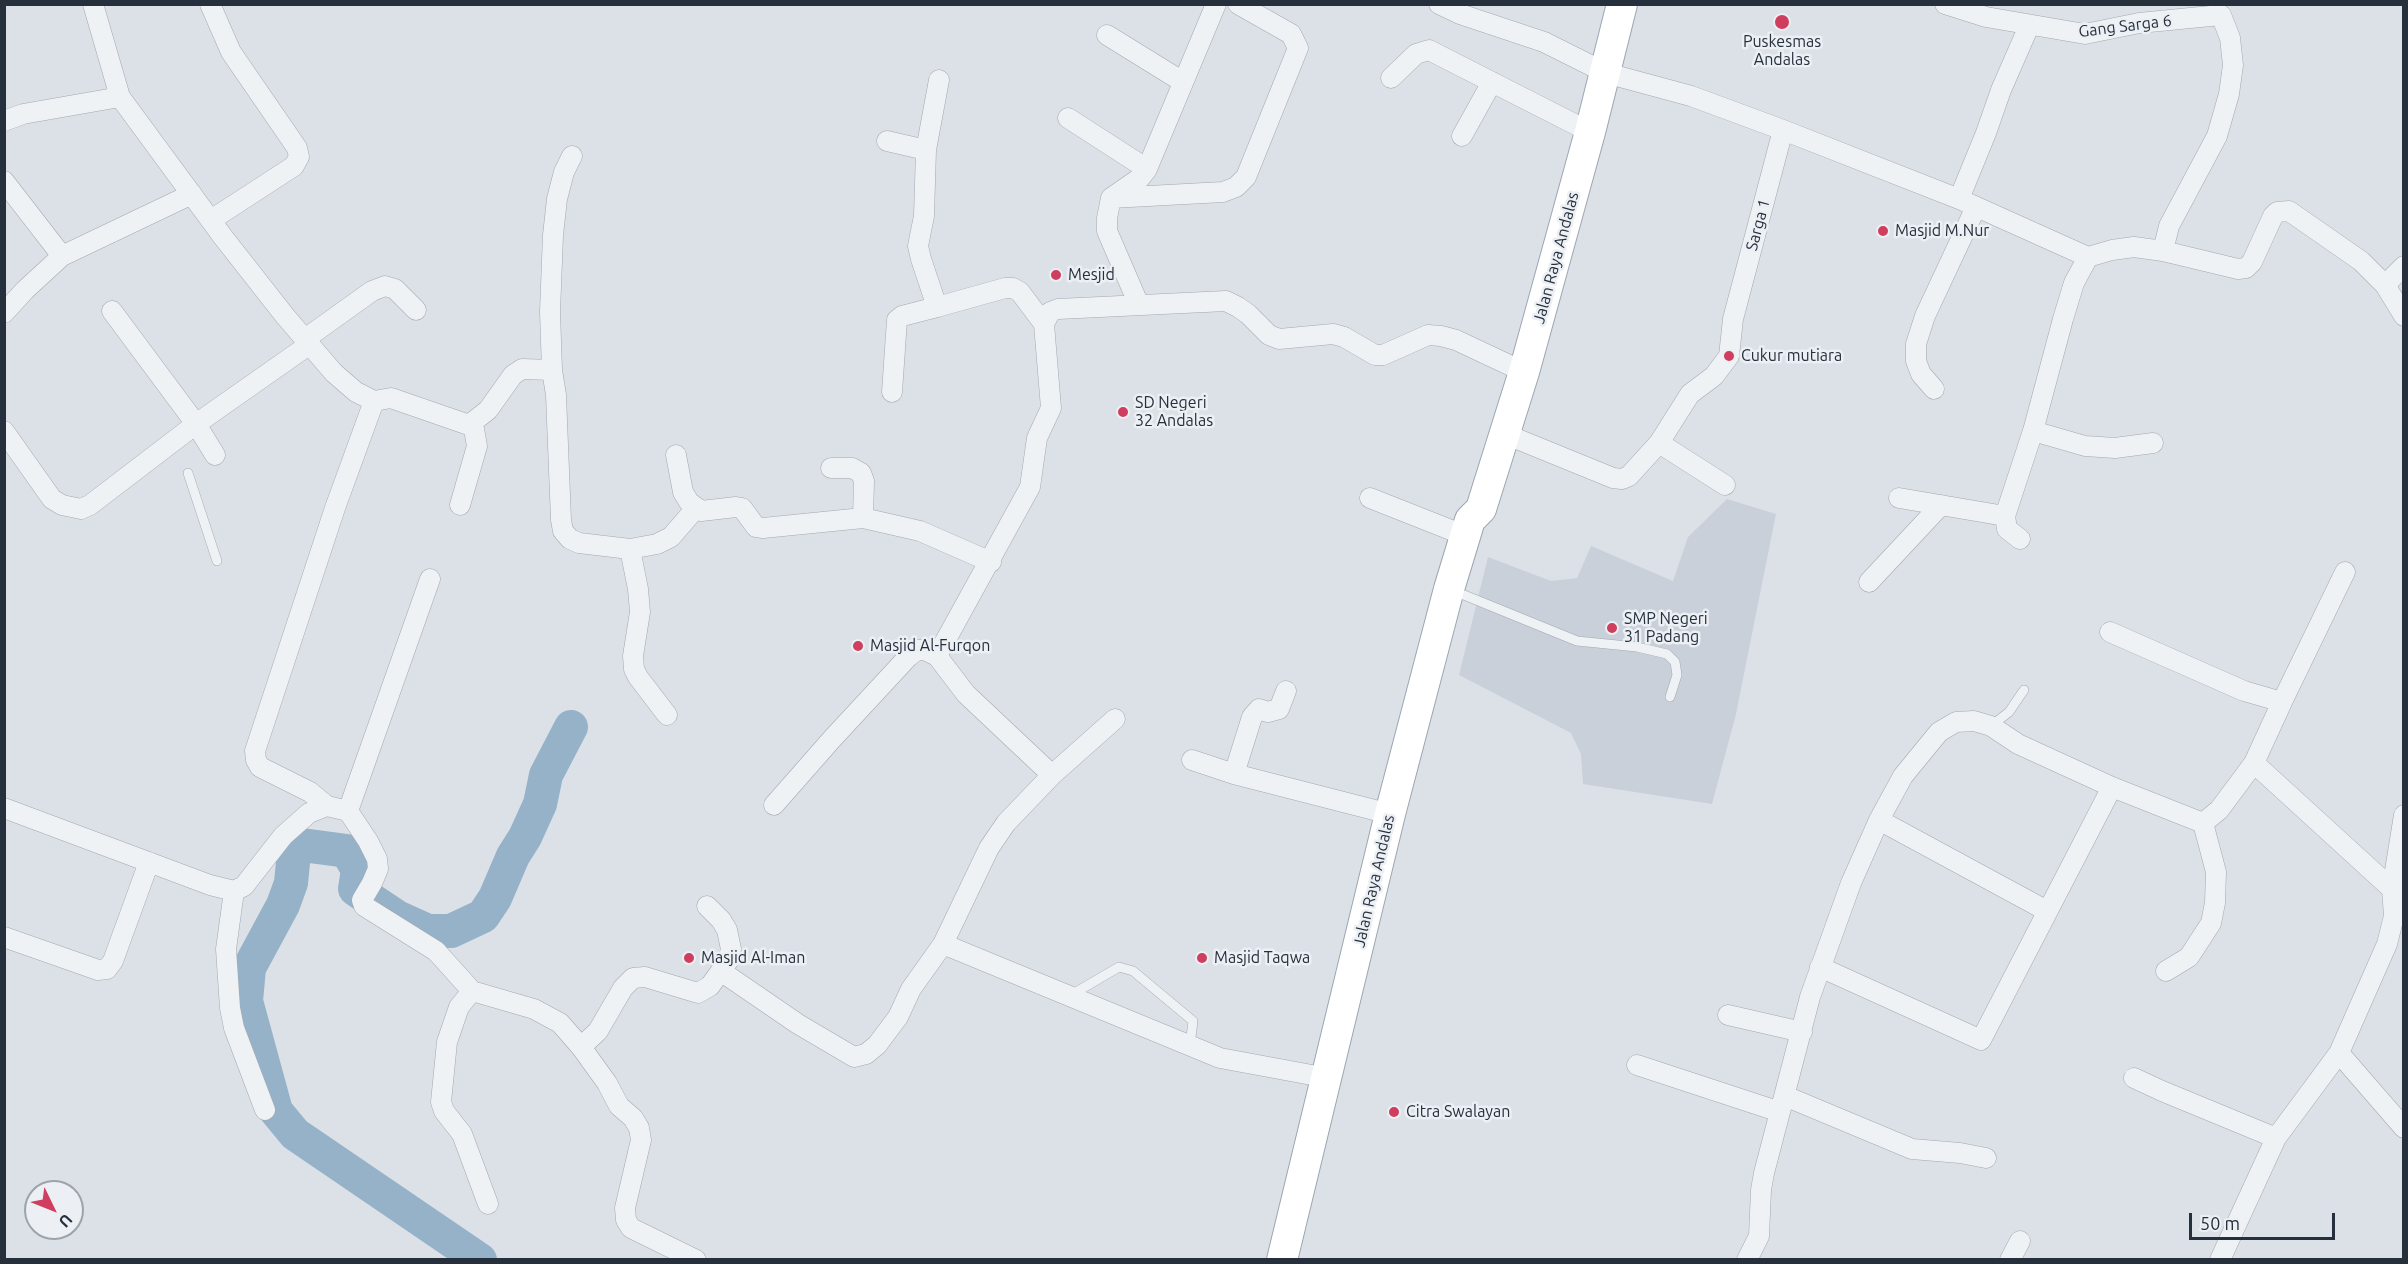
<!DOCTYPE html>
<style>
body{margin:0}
#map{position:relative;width:2408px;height:1264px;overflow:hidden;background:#dce1e7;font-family:Ubuntu,sans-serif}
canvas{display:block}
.frame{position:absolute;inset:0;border:6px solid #26303d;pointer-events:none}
.north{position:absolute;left:24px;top:1180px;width:60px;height:60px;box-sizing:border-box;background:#ecf0f4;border:2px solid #9da3ab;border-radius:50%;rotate:133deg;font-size:16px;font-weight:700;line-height:24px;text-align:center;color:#26303d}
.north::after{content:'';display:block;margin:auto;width:21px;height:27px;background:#cf3e5e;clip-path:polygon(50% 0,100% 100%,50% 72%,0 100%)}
.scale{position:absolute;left:2189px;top:1213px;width:146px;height:27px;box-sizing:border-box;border:3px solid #26303d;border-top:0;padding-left:8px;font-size:18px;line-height:21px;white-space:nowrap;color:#26303d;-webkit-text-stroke:4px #ecf0f4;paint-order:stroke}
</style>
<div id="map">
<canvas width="2408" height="1264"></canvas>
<div class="frame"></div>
<div class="north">U</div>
<div class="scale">50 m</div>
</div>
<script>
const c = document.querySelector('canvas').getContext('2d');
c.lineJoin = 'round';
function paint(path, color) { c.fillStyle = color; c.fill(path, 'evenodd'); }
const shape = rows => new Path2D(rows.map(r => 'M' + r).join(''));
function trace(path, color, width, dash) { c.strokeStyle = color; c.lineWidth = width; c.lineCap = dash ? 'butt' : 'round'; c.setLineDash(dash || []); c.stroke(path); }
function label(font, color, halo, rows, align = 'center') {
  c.font = font + ' Ubuntu,sans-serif'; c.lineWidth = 5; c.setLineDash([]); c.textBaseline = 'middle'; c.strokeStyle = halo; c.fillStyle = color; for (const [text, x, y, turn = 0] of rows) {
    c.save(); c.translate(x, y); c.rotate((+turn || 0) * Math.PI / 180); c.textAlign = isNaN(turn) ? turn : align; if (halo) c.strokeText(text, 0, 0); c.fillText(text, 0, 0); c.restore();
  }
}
paint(shape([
 [1727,499,1776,514,1736,714,1712,804,1583,784,1581,754,1571,733,1459,675,1488,557,1551,581,1577,578,1591,546,1673,581,1688,537]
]), '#cad0d9');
trace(shape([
 [480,1260,295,1134,276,1111,246,1001,249,968,283,905,291,883,294,852,302,845,347,851,358,870,355,889,397,917,428,931,451,931,483,916,495,898,513,856,525,837,540,804,546,775,571,727]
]), '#96b2c8', 34);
const service = shape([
 [188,473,217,561],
 [1464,595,1577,641,1637,647,1667,654,1675,662,1677,675,1670,697],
 [1991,726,2009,712,2024,690],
 [1071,995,1119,967,1133,971,1193,1021,1190,1045]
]);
const minor = shape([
 [93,4,120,97,223,237,285,316,334,373,356,392,374,401,335,508,255,751,256,760,260,767,310,792,327,806],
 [210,4,231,52,297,148,299,157,294,166,211,220],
 [1439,4,1460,14,1544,42,1606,73,1691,96,1783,130,1959,199,2088,257,2112,250,2134,247,2163,251,2238,269,2246,268,2252,262,2273,216,2277,212,2289,211,2361,261,2385,285,2404,316],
 [1945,4,1986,17,2085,34,2139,23,2221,15,2230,38,2233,65,2229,94,2217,136,2169,226,2163,251],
 [1107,35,1183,82],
 [1391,78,1416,54,1429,50,1590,132],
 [939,80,926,150,924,216,918,246,921,259,937,307,1005,288,1013,288,1020,292,1044,324],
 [1068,118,1147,169],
 [4,121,23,114,120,97],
 [1462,136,1492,82],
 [887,141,926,150],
 [4,181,62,256],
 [1111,198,1223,192,1236,187,1246,177,1298,48,1291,34,1238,4],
 [1959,199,1986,133,2001,90,2029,26],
 [2385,285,2404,266],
 [1139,305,1107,231,1107,218,1111,198,1140,178,1147,169,1216,4],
 [112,311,196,424,215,455],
 [4,313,25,290,62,256,192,194],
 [305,339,372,291,385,286,395,289,416,310],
 [552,370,550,312,553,235,557,199,564,172,572,156],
 [1934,389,1921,374,1916,361,1916,344,1925,316,1976,207],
 [892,392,897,320,902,316,937,307],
 [374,401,391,398,469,425,474,429,477,446,460,505],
 [469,425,488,410,513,375,522,369,552,370,556,395,561,520,563,531,570,539,579,543,630,549,638,589,640,612,633,656,634,669,638,677,667,715],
 [4,431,52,499,62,505,81,509,90,505,196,424,310,344],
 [2033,431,2085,446,2115,448,2153,443],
 [1505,434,1613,478,1622,479,1629,476,1659,443,1690,394,1714,376,1729,356,1733,319,1783,130],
 [1659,443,1725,485],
 [676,455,683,492,689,502,701,511,736,507,742,508,756,527,763,528,863,518,920,531,991,562],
 [831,468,852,468,861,473,864,481,863,518],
 [1370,498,1466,536],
 [1899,498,2005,516],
 [2020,539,2007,529,2005,516,2033,431,2063,319,2074,283,2088,257],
 [630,549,657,544,671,537,696,508],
 [1869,582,1941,505],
 [2110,632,2244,691,2282,702,2254,763],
 [2282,702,2345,572],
 [1192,760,1234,774,1390,814],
 [1234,774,1252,717,1259,709,1268,712,1279,709,1286,691],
 [1052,775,1115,719],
 [774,805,832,739,908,657,917,650,925,650,937,656],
 [4,808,210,885,234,891,244,886,283,836,309,813,327,806,348,811,368,841,377,859,378,869,372,883,362,900,364,906,436,951,472,991,534,1009,560,1023,581,1047,607,1083,619,1106,633,1118,639,1128,641,1140,625,1208,626,1220,631,1228,696,1260],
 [348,811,430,579],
 [2404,815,2392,889,2394,916,2387,944,2339,1053,2404,1128],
 [1879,820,2047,911],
 [234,891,226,949,230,1008,234,1028,265,1110],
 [4,937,98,970,107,969,113,961,149,862],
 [943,944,1220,1058,1328,1078],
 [1820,967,1981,1040,2112,787],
 [2166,971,2189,957,2211,923,2215,903,2216,872,2203,823],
 [722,972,798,1024,854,1057,866,1054,877,1045,898,1017,911,989,943,944,989,848,1006,823,1052,775,966,694,937,656,1030,487,1037,438,1051,408,1044,324,1050,312,1058,309,1226,301,1238,307,1248,314,1269,335,1279,339,1333,334,1344,337,1375,355,1383,355,1428,335,1441,336,1456,340,1524,372],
 [472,991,459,1007,447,1042,441,1102,444,1111,462,1134,488,1204],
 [1728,1015,1802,1032],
 [581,1047,598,1031,623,988,633,978,645,977,698,993,710,986,728,961,731,949,727,930,721,920,707,906],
 [1637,1065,1780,1112],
 [2134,1078,2162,1091,2276,1138],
 [1785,1096,1912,1149,1960,1153,1986,1158],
 [1747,1260,1759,1236,1761,1190,1764,1173,1810,997,1851,883,1879,820,1903,776,1939,732,1956,722,1974,721,1991,726,2018,744,2112,787,2203,823,2219,810,2254,763,2404,900],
 [2010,1260,2020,1241],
 [2220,1260,2276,1138,2339,1053]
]);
const primary = shape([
 [1282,1260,1390,814,1449,589,1470,520,1481,509,1524,372,1590,132,1622,4]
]);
trace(service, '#a2a8b1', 10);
trace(minor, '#a2a8b1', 21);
trace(primary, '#9ca6b2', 32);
trace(service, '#eff2f5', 9);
trace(minor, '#eff2f5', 20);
trace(primary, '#fff', 30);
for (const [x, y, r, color] of [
 [1782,22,8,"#cf3e5e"],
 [1883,231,6,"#cf3e5e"],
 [1056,275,6,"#cf3e5e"],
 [1729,356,6,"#cf3e5e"],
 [1123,412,6,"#cf3e5e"],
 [1612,628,6,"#cf3e5e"],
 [858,646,6,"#cf3e5e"],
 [689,958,6,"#cf3e5e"],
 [1202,958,6,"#cf3e5e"],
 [1394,1112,6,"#cf3e5e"]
]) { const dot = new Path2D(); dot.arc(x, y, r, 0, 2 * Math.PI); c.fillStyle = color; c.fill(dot); trace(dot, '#ecf0f4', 2); }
label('16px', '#26303d', '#ecf0f4', [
 ["Gang Sarga 6",2125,26,-7],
 ["Sarga 1",1758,225,-75],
 ["Jalan Raya Andalas",1556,258,-75],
 ["Jalan Raya Andalas",1374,881,-77]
]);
label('16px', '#26303d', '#ecf0f4', [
 ["Puskesmas",1782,42,"center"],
 ["Andalas",1782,60,"center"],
 ["Masjid M.Nur",1895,231],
 ["Mesjid",1068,275],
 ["Cukur mutiara",1741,356],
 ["SD Negeri",1135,403],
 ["32 Andalas",1135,421],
 ["SMP Negeri",1624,619],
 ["31 Padang",1624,637],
 ["Masjid Al-Furqon",870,646],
 ["Masjid Al-Iman",701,958],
 ["Masjid Taqwa",1214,958],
 ["Citra Swalayan",1406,1112]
], 'left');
</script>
